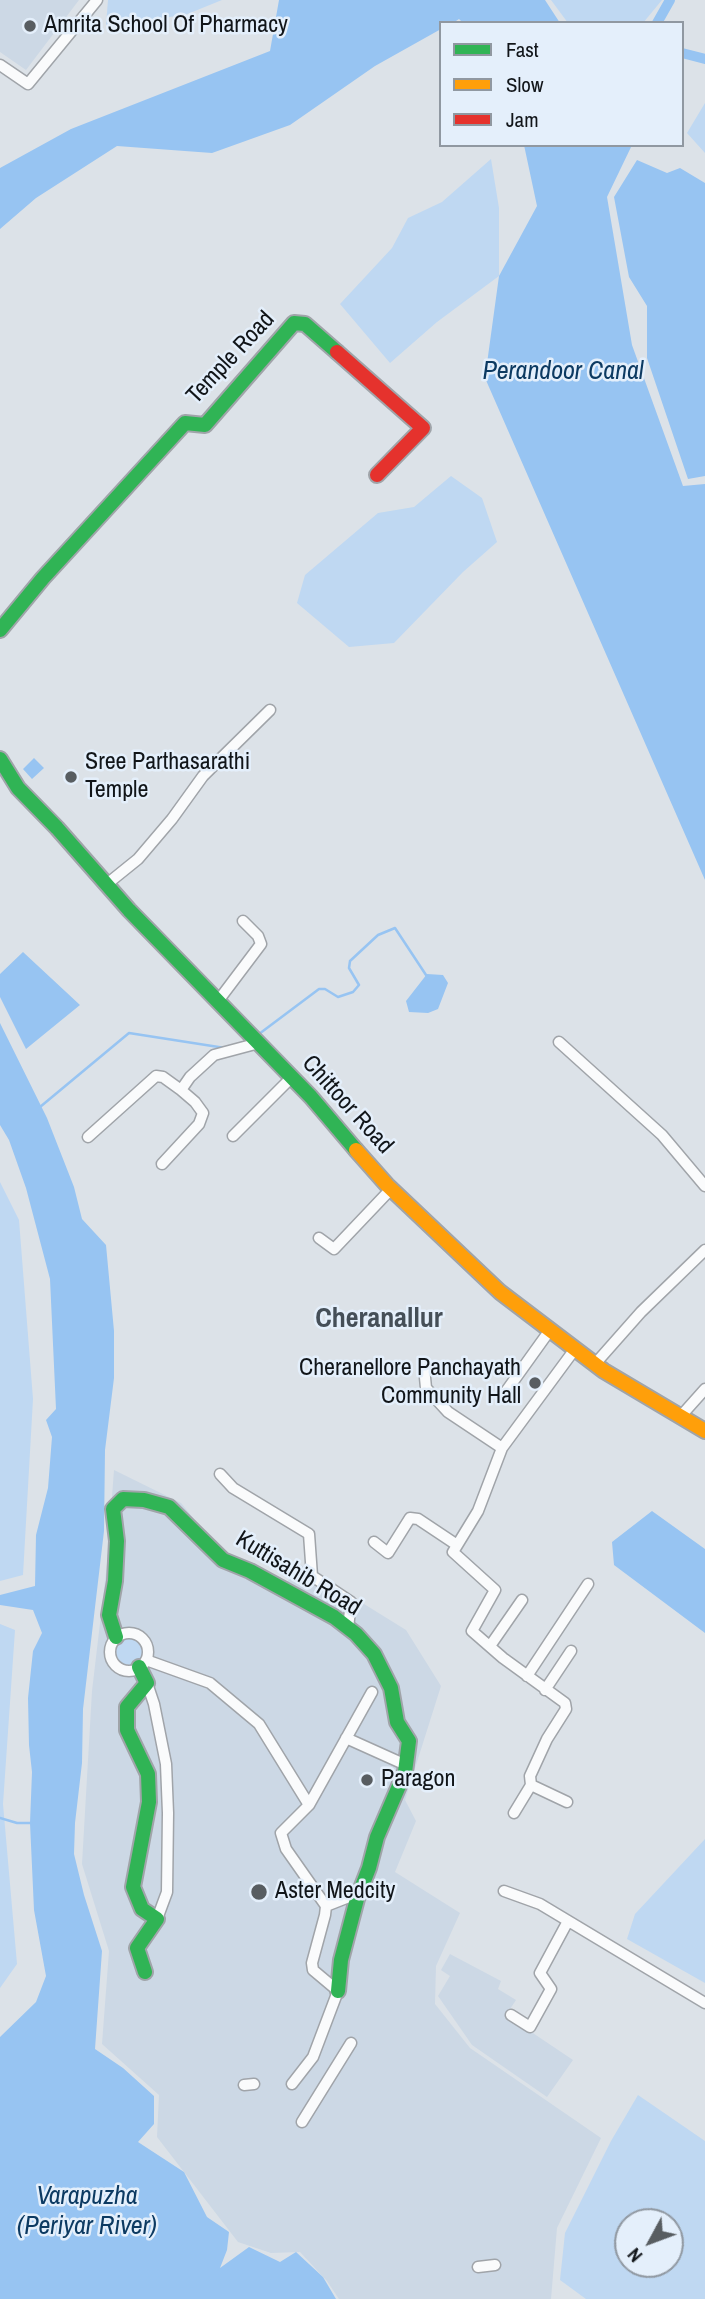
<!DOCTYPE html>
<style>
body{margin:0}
#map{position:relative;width:705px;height:2299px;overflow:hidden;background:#dce2e8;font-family:"Archivo Narrow",sans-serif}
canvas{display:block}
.legend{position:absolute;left:439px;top:21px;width:245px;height:126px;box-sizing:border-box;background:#e4effb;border:2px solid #9098a1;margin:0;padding:9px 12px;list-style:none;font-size:21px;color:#111519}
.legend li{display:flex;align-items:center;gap:14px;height:35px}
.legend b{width:35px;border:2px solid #9098a1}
.north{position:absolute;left:614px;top:2208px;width:70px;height:70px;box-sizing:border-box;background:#e4effb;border:2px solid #9098a1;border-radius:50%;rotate:229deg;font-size:19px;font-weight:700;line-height:28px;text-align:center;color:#111519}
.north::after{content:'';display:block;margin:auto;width:24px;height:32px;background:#585d61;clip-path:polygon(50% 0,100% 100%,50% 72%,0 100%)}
</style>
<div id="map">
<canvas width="705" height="2299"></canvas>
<ul class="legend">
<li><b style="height:9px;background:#30b455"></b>Fast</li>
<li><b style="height:9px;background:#ff9f0a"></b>Slow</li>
<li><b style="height:9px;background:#e5322d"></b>Jam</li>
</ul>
<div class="north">N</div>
</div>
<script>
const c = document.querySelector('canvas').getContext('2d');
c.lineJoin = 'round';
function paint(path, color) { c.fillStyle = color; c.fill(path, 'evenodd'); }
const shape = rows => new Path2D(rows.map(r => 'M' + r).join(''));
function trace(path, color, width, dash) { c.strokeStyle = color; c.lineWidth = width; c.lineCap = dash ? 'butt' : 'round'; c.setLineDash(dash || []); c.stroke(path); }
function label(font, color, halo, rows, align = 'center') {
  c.font = font + ' "Archivo Narrow",sans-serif'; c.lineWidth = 5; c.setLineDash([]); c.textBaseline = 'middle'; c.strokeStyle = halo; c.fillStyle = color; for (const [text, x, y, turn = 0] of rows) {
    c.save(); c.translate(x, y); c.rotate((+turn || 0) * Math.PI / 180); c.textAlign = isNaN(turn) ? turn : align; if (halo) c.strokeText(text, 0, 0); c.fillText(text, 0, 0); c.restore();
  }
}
paint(shape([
 [0,0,79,0,26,70,0,52],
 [114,1470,181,1503,221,1552,287,1582,301,1565,406,1630,441,1686,405,1800,416,1821,395,1872,460,1913,436,1966,435,2004,470,2048,601,2138,557,2228,551,2299,339,2299,327,2281,300,2252,271,2253,238,2242,157,2137,159,2095,102,2044,109,1951,82,1864,92,1691,107,1564],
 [450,1954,501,1981,498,1989,516,2000,506,2015,573,2060,547,2097,472,2045,438,1996,450,1976,441,1970]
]), '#ccd8e5');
paint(shape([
 [108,0,222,0,185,15,106,25],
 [551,0,662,0,643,23,568,23],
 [705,103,705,153,687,133],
 [491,159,499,208,499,276,437,322,390,363,340,304,392,248,408,218,442,202],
 [451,476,482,498,497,542,463,572,394,643,349,647,297,603,305,575,378,513,414,507],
 [0,1182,19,1220,33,1399,23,1575,0,1581],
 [0,1624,15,1630,3,1804,17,1964,0,1988],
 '116 1652a14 14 0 1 1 28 0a14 14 0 1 1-28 0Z',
 [705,1839,705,1983,627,1939,635,1914],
 [638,2095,705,2141,705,2299,586,2299,560,2280,565,2233,611,2141],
 [628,2222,670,2222,670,2264,628,2264]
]), '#bfd8f2');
paint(shape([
 [279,0,545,0,560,23,463,23,459,19,453,23,441,23,441,29,375,66,290,125,212,153,117,146,36,198,0,229,0,168,71,129,270,51],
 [524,145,632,145,607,197,632,345,683,486,705,484,705,880,485,378,499,276,537,206],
 [637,160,667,173,680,168,705,183,705,476,688,479,647,358,647,306,629,277,614,197],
 [34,758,44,768,32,779,23,769],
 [23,952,80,1005,26,1049,0,997,0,974],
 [427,974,443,975,448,983,438,1009,428,1013,409,1012,406,1001],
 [0,1023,47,1118,74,1187,82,1219,106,1245,114,1331,114,1378,105,1450,104,1531,83,1709,82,1763,75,1823,74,1854,84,1895,102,1951,95,2049,123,2068,154,2096,154,2124,138,2142,184,2172,207,2217,229,2232,227,2250,220,2268,249,2247,280,2262,296,2252,323,2277,336,2299,0,2299,0,2037,36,2002,46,1976,34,1910,30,1823,32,1772,29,1745,28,1698,33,1651,42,1633,33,1610,0,1605,0,1595,35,1586,36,1535,48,1488,52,1437,46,1420,56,1409,50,1279,26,1188,9,1140,0,1125],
 [652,1511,705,1549,705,1633,614,1565,612,1542]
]), '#97c4f2');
trace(shape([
 [259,1034,319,989,325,989,338,997,353,992,359,985,349,968,350,961,378,935,395,928,428,978],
 [40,1107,129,1033,225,1048],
 [0,1818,17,1823,31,1823]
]), '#97c4f2', 2.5);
trace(shape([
 [657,23,670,0],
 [682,53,705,59]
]), '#97c4f2', 10);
const street = shape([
 [0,65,28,84,97,0],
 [107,884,138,859,172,819,203,776,270,710],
 [218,1001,261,944,258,936,243,921],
 [559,1042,662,1135,705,1186],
 [233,1136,292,1077],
 [88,1137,156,1076,163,1077,181,1090],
 [162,1164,199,1124,203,1113,195,1102,181,1090,190,1077,214,1055,259,1043],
 [319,1238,334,1249,391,1189],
 [595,1364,641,1312,705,1250],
 [424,1367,426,1388,448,1412,502,1448],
 [502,1397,550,1330],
 [680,1417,705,1389],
 [220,1474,233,1488,309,1534,312,1576,351,1602,348,1628],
 [374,1542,388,1553,410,1518,418,1519,457,1545],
 '110 1652a19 19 0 1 1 38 0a19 19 0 1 1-38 0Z',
 [490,1646,522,1600],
 [146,1660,210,1683,259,1724,309,1805,281,1833,286,1849,326,1906,325,1915,312,1963,313,1970,338,1991,313,2057,292,2084],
 [527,1676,588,1584],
 [147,1683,154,1704,166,1764,168,1813,167,1892,157,1919],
 [545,1690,571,1651],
 [346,1738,406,1765],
 [531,1785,567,1802],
 [309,1805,372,1692],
 [514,1813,531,1785,530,1776,547,1739,566,1709,565,1703,503,1658,472,1631,495,1590,453,1552,478,1511,502,1448,575,1349],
 [504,1891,540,1904,705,2003],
 [326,1906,359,1893],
 [511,2015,530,2027,551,1989,540,1973,568,1921],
 [244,2085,254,2084],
 [302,2122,351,2043],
 [478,2267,495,2265]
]);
const fast = shape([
 [0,630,43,578,185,423,205,425,294,323,305,324,337,352],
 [0,759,18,788,57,828,129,910,311,1097,356,1150],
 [116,1637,109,1615,115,1581,117,1541,113,1509,123,1499,144,1500,169,1507,223,1560,250,1571,334,1617,356,1634,374,1654,391,1688,397,1722,409,1741,405,1772,377,1837,369,1868,357,1899,341,1960,338,1991],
 [139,1667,147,1683,127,1707,127,1730,148,1774,149,1802,133,1887,142,1909,157,1919,137,1948,145,1972]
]);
const slow = shape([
 [356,1150,387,1185,500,1292,604,1371,705,1431]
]);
const jam = shape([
 [337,352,423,428,377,475]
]);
trace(street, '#a0a4a9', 13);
trace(fast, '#a0a4a9', 18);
trace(slow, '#a0a4a9', 18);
trace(jam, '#a0a4a9', 18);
trace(street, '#fafbfc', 10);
trace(fast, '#30b455', 14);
trace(slow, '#ff9f0a', 14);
trace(jam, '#e5322d', 14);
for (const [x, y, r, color] of [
 [30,26,7,"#585d61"],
 [71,777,7,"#585d61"],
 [535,1383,7,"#585d61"],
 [367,1780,7,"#585d61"],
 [259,1892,9,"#585d61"]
]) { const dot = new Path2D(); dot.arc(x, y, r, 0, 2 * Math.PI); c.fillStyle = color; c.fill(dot); trace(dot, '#e4effb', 2.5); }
label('24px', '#111519', '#e4effb', [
 ["Amrita School Of Pharmacy",44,26],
 ["Sree Parthasarathi",85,763],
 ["Temple",85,791],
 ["Cheranellore Panchayath",521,1369,"right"],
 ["Community Hall",521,1397,"right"],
 ["Paragon",381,1780],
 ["Aster Medcity",275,1892]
], 'left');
label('24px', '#111519', '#e4effb', [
 ["Temple Road",231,358,-47],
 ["Chittoor Road",347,1105,48],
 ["Kuttisahib Road",298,1574,31]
]);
label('italic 26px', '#0c3a62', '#e4effb', [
 ["Perandoor Canal",563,372],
 ["Varapuzha",87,2197],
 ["(Periyar River)",87,2227]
]);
label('bold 28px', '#454f58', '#e4effb', [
 ["Cheranallur",379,1319]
]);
</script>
